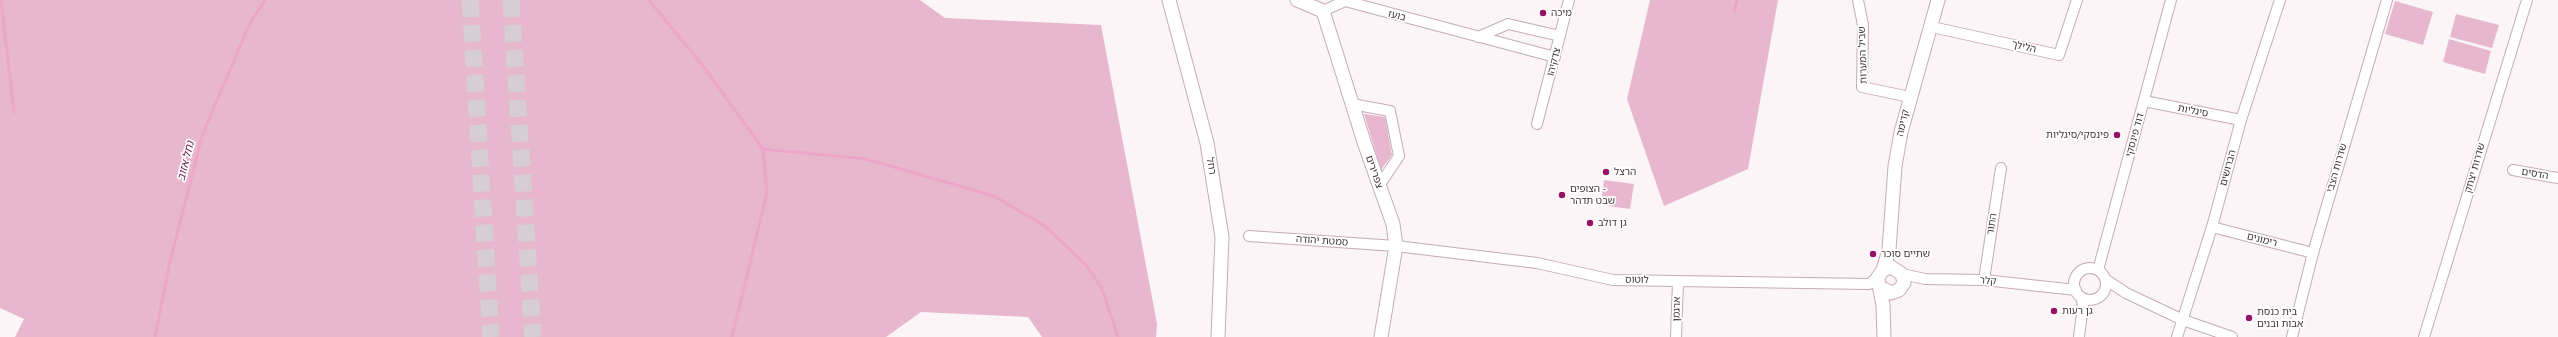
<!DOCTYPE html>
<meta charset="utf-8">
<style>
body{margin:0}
canvas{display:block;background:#fcf5f8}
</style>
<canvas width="2558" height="337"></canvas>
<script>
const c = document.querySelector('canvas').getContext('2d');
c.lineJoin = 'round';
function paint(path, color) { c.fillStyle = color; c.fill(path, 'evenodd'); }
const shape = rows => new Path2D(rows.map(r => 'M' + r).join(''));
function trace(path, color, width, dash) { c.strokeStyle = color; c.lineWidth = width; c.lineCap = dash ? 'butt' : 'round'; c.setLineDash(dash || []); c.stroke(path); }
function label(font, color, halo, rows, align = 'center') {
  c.font = font + ' "PT Sans","Noto Sans Hebrew",sans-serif'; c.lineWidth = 3.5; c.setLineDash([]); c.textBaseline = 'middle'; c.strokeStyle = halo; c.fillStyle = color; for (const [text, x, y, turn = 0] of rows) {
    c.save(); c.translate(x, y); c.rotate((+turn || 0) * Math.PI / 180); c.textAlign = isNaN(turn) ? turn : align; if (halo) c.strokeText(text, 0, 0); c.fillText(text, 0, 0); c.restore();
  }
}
paint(shape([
 [0,0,920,0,945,18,1101,25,1157,324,1156,337,1042,337,1028,317,921,312,886,337,15,337,24,319,0,308],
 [1650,0,1778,0,1748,169,1664,206,1627,99],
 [2395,1,2433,12,2423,45,2385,34],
 [2456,14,2499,25,2492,48,2450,37],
 [2449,39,2491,51,2485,74,2443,62],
 [1364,114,1385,117,1392,155,1381,170],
 [1604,180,1634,184,1630,209,1601,205]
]), '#e7b7ce');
trace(shape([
 [1,0,14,112],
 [649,0,703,66,763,149,767,193,732,337],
 [1734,12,1737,0],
 [763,149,866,159,994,196,1045,226,1087,266,1102,289,1118,337],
 [155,337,169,266,202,136,249,25,265,0]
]), '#eda5c9', 3);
trace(shape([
 [470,0,491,337],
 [511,0,533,337]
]), '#d6ced2', 17, [17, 8]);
const minor = shape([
 [1858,0,1863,25,1862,87,1910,97],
 [1323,11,1345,1,1555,57],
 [1932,27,2059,55,2077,0],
 [1478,37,1508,24,1560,36],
 [2144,101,2241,120],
 [1352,104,1390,111,1399,156,1379,186],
 [1537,124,1569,0],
 [2513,170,2558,178],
 [2212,227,2313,253],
 [1249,236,1396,246,1537,263,1613,280,1869,284,1878,277],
 '2074 284a16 16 0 1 1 32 0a16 16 0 1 1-32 0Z',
 [2098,270,2171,0],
 [1902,274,1925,279,1984,280,2076,290],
 [2105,279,2126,293,2183,320,2232,337],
 [1984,280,2001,168],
 [1676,337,1678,281],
 [2079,337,2083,305,2081,297],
 [2177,337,2212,227,2241,120,2280,0],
 [2292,337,2313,253,2387,0],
 [2424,337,2527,0]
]);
const tertiary = shape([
 [1169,0,1207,143,1222,237,1218,337],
 [1297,0,1323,11,1365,145,1393,224,1396,246,1381,337],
 [1883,270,1889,250,1895,166,1901,132,1938,0],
 [1880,287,1891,293,1899,290,1904,283,1902,274,1891,267,1883,270,1878,277,1878,280,1883,305,1884,337]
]);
trace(minor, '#c7aab8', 12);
trace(tertiary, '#c7aab8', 15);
trace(minor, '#fff', 10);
trace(tertiary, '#fff', 13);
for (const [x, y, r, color] of [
 [1543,13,4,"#961168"],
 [2117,135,4,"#961168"],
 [1606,172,4,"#961168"],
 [1562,195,4,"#961168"],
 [1590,223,4,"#961168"],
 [1873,254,4,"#961168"],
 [2054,311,4,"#961168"],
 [2249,318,4,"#961168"]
]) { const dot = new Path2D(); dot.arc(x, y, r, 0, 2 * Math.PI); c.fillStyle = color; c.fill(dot); trace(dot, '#fff', 1.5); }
label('10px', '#40343a', '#fff', [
 ["מיכה",1551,13],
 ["פינסקי/סיגליות",2109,135,"right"],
 ["הרצל",1614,172],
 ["הצופים -",1570,189],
 ["שבט תדהר",1570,201],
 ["גן דולב",1598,223],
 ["שתיים סוכר",1881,254],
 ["גן רעות",2062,311],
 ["בית כנסת",2257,312],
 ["אבות ובנים",2257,324]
], 'left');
label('10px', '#40343a', '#fff', [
 ["בועז",1397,16,15],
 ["הלילך",2024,47,13],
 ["שביל המערות",1863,55,-92],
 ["צדקיהו",1554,62,-76],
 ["סיגליות",2193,111,11],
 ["קדימה",1903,123,-77],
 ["דוד פינסקי",2135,135,-75],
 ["רחל",1211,166,81],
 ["הברושים",2228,168,-75],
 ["שדרות הצבי",2337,168,-74],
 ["שדרות יצחק",2475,168,-74],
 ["צפרירים",1374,172,71],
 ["הדסים",2535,174,10],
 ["התור",1992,224,-82],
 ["רימונים",2262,240,14],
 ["סמטת יהודה",1322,241,4],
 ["לוטוס",1637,280,1],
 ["קלר",1988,281,4],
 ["ארגמן",1677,309,-88]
]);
label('italic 11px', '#69174a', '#fff', [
 ["נחל אזוב",186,161,-76]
]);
</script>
